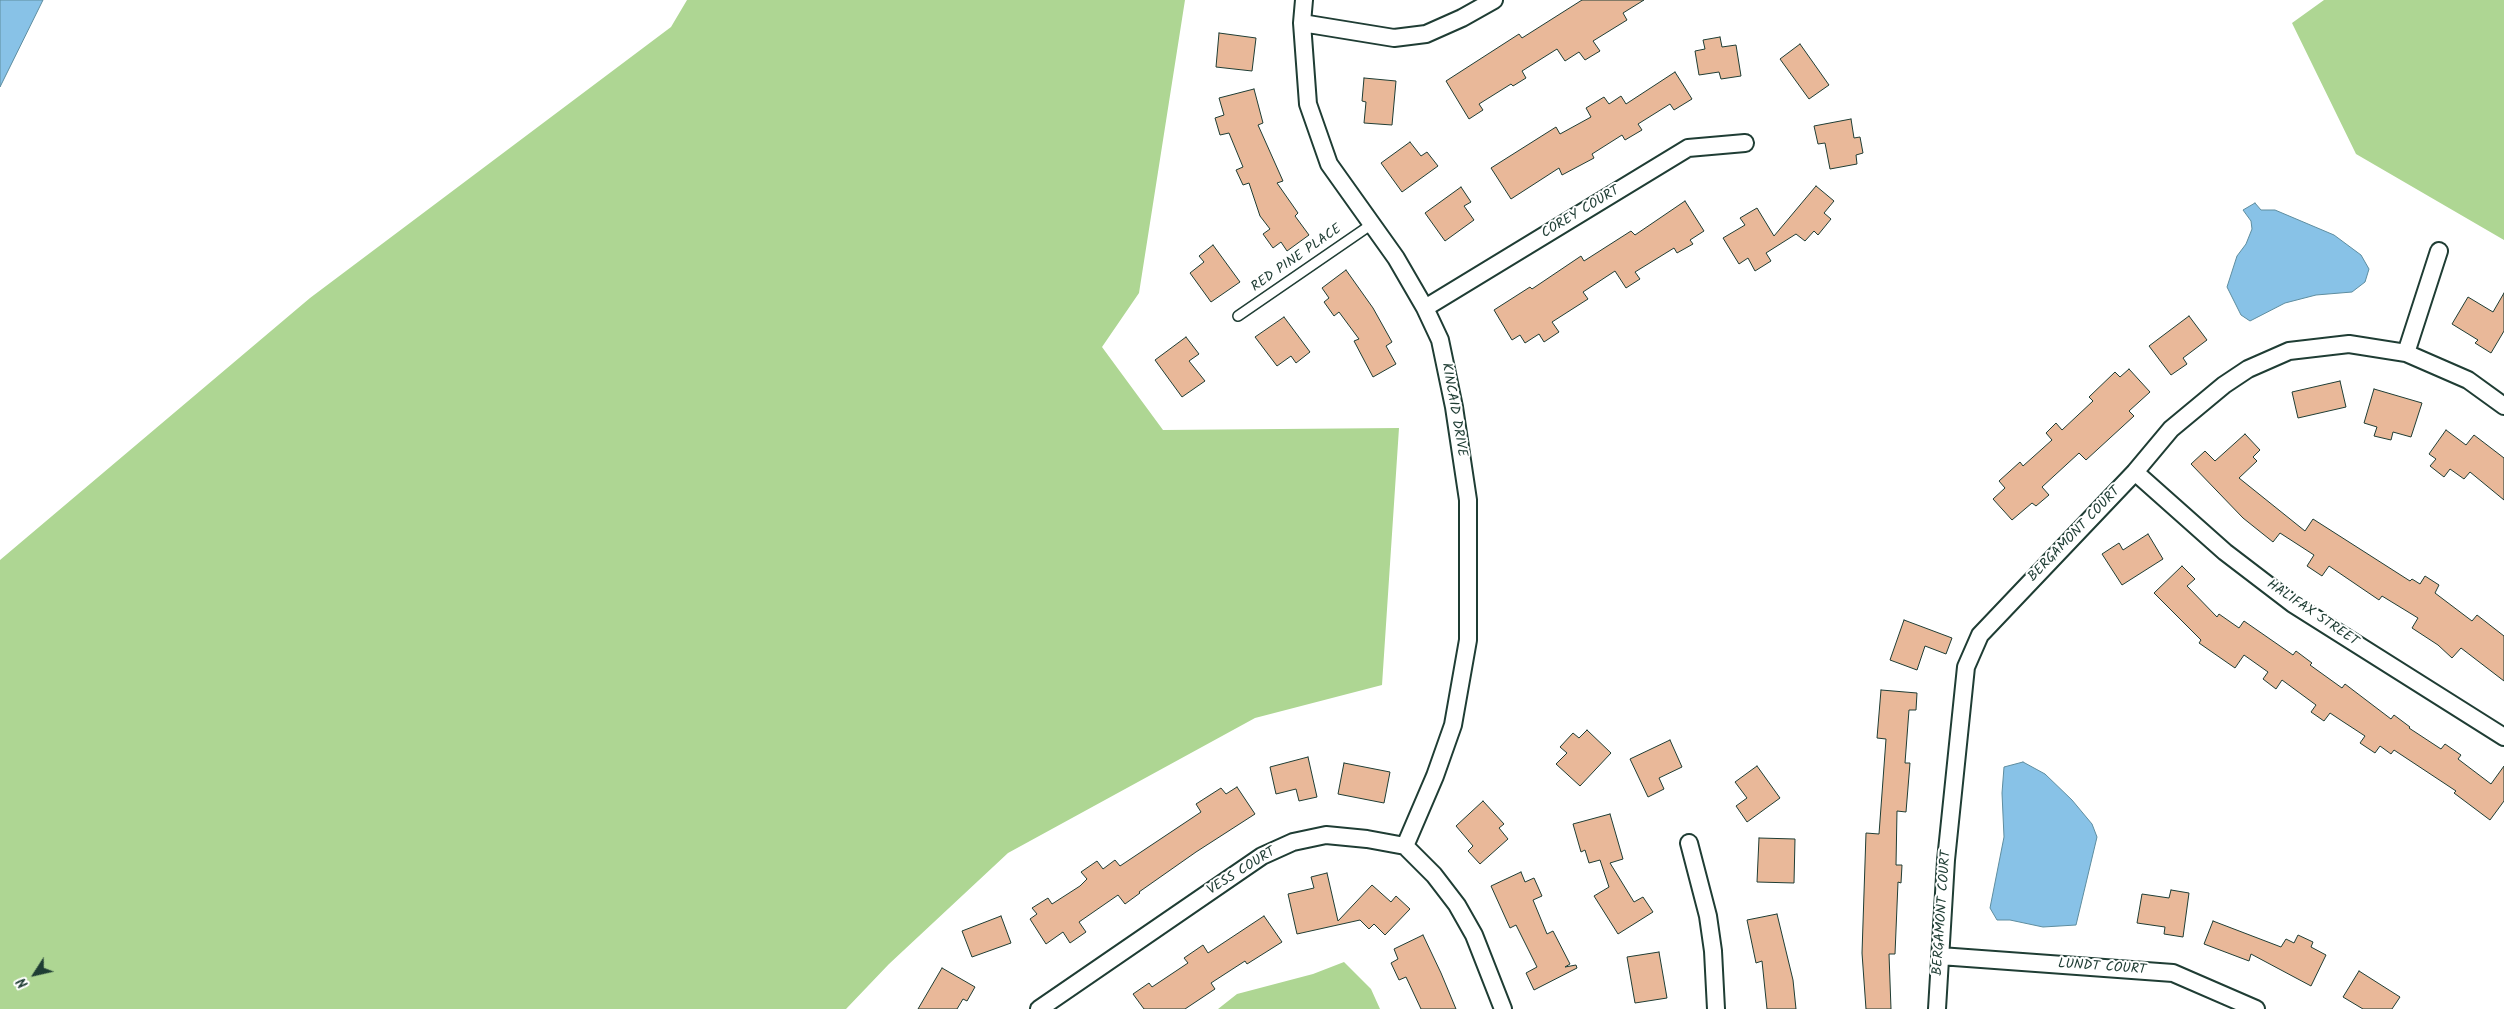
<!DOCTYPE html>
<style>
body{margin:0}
#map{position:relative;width:2504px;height:1009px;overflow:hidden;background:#fff;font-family:Kalam,sans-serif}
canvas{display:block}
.north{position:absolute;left:10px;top:949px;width:50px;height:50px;-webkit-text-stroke:4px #fff;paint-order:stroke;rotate:235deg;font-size:14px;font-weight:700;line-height:20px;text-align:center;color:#1f3d34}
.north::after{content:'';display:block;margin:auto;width:18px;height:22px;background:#1f3d34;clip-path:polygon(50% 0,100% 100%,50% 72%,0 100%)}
</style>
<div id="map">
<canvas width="2504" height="1009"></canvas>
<div class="north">N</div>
</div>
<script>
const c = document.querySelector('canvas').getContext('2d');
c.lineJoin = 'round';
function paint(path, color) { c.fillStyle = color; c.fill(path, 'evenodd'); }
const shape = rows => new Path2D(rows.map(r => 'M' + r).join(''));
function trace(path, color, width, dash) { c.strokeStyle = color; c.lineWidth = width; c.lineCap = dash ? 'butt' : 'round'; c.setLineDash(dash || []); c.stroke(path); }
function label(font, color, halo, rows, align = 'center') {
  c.font = font + ' Kalam,sans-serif'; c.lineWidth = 4; c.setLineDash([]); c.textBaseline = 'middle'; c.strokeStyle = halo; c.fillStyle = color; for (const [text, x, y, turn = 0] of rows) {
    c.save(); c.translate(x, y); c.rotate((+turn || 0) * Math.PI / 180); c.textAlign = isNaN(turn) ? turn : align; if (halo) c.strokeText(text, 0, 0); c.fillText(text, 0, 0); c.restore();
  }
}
paint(shape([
 [687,0,1185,0,1139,293,1102,347,1163,430,1399,428,1382,685,1255,718,1008,853,889,964,846,1009,0,1009,0,560,310,298,671,27],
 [2324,0,2504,0,2504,240,2356,154,2292,23],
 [1344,962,1371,989,1380,1009,1218,1009,1237,994,1313,974]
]), '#aed693');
const water = shape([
 [0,0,43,0,0,87,0,0],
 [2255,203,2261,210,2275,210,2334,235,2361,255,2369,269,2365,282,2352,292,2316,295,2285,303,2250,321,2241,315,2227,287,2237,256,2246,244,2252,229,2251,221,2243,210,2255,203],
 [2023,762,2045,774,2072,800,2092,824,2097,837,2076,925,2043,927,2010,920,1997,920,1990,908,2004,837,2002,793,2004,767,2023,762]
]);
paint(water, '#88c2e7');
trace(water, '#5e8d9f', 1);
const building = shape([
 [1582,0,1644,0,1623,13,1627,20,1593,41,1600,51,1585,60,1579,52,1565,61,1557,49,1522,71,1526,78,1513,86,1511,84,1479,104,1483,110,1469,119,1446,81,1519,34,1522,38,1582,0],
 [1219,33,1256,38,1252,71,1216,67,1219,33],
 [1720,37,1722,47,1736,45,1741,76,1721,79,1719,72,1699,75,1695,51,1705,49,1703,40,1720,37],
 [1800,44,1829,85,1809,99,1780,59,1800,44],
 [1675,72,1692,99,1674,110,1670,104,1638,124,1642,130,1625,140,1622,135,1592,154,1594,158,1562,175,1559,168,1511,199,1491,168,1556,127,1560,134,1591,117,1586,108,1604,97,1609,104,1621,96,1626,104,1675,72],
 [1364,78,1396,81,1392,125,1364,123,1366,102,1362,101,1364,78],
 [1254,89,1263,123,1258,125,1283,181,1277,183,1298,213,1295,216,1309,235,1287,251,1281,242,1273,248,1263,234,1270,229,1260,216,1249,183,1243,185,1236,170,1243,167,1229,133,1220,135,1215,118,1224,115,1219,98,1254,89],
 [1851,119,1854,138,1860,137,1863,153,1856,155,1857,164,1830,169,1825,143,1818,144,1814,126,1851,119],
 [1410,142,1421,156,1427,152,1438,166,1402,192,1381,163,1410,142],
 [1816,186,1834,201,1824,213,1831,219,1818,235,1814,231,1805,241,1796,234,1766,253,1771,261,1755,271,1748,258,1739,264,1723,238,1745,225,1740,218,1757,208,1774,236,1816,186],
 [1461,187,1471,202,1464,206,1474,220,1445,241,1425,213,1461,187],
 [1685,201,1704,231,1690,240,1693,244,1677,253,1674,248,1635,272,1640,279,1626,288,1615,271,1583,292,1588,299,1552,322,1559,332,1544,342,1539,334,1525,343,1520,335,1512,340,1494,310,1530,287,1532,289,1581,256,1584,261,1631,231,1635,235,1685,201],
 [1213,245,1240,282,1211,302,1190,273,1204,262,1199,256,1213,245],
 [1346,270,1373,308,1392,342,1386,346,1396,364,1373,377,1354,341,1359,339,1339,312,1334,316,1324,302,1329,298,1322,288,1346,270],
 [2504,293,2504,331,2491,353,2475,343,2478,340,2452,324,2468,297,2493,312,2504,293],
 [2189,316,2207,340,2183,358,2187,364,2171,375,2149,346,2189,316],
 [1284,317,1310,352,1296,363,1291,356,1277,366,1255,337,1284,317],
 [1186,337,1199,354,1189,361,1205,381,1182,397,1155,360,1186,337],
 [2129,369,2150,392,2129,411,2134,416,2086,460,2079,453,2042,487,2049,495,2036,506,2032,503,2012,520,1993,499,2005,488,1999,481,2020,462,2023,466,2052,440,2046,433,2056,423,2062,430,2093,401,2089,397,2115,372,2120,377,2129,369],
 [2340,381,2346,407,2298,418,2292,392,2340,381],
 [2374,389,2422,403,2411,437,2393,432,2391,440,2374,436,2377,427,2364,423,2374,389],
 [2446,430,2466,445,2474,435,2504,458,2504,500,2470,472,2464,479,2450,469,2444,477,2430,466,2436,459,2429,454,2446,430],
 [2245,434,2260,450,2253,457,2257,461,2239,478,2305,531,2313,519,2410,581,2412,579,2420,584,2425,576,2439,585,2435,593,2472,621,2477,615,2504,636,2504,681,2461,648,2452,658,2438,645,2412,628,2418,618,2382,596,2379,600,2329,566,2322,576,2307,566,2314,555,2280,533,2273,542,2243,518,2191,464,2205,451,2215,461,2245,434],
 [2148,534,2163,559,2122,585,2102,554,2119,543,2123,550,2148,534],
 [2182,566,2195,579,2187,586,2217,617,2219,614,2239,628,2244,621,2293,655,2296,651,2312,663,2310,665,2342,688,2345,684,2391,719,2394,715,2410,727,2409,728,2441,749,2445,744,2461,755,2458,759,2491,784,2504,766,2504,801,2490,820,2454,793,2456,791,2394,750,2391,754,2380,746,2375,753,2360,743,2365,736,2342,721,2330,713,2324,721,2311,712,2316,705,2282,680,2276,689,2263,679,2268,672,2244,655,2235,668,2199,643,2201,640,2154,593,2182,566],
 [1904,620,1952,638,1946,654,1925,646,1917,670,1890,660,1904,620],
 [1881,690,1917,693,1916,710,1909,710,1905,763,1910,763,1906,812,1897,811,1896,865,1902,865,1901,883,1898,882,1895,954,1889,954,1891,1009,1866,1009,1862,953,1866,833,1879,834,1886,739,1877,738,1881,690],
 [1587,730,1611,753,1580,786,1556,764,1567,753,1560,747,1573,733,1579,738,1587,730],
 [1670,740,1682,767,1659,778,1664,789,1648,797,1630,759,1670,740],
 [1308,757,1317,797,1299,801,1296,789,1276,794,1270,767,1308,757],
 [1344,763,1390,772,1384,803,1338,794,1344,763],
 [1757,766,1780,798,1747,822,1736,806,1747,798,1735,782,1757,766],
 [1237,787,1255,814,1196,852,1139,892,1140,893,1125,904,1118,895,1079,922,1086,932,1070,943,1063,932,1046,944,1030,919,1037,914,1032,908,1048,898,1052,904,1080,886,1087,879,1081,872,1097,861,1103,869,1115,860,1120,866,1201,812,1196,804,1221,788,1226,794,1237,787],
 [1483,801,1504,824,1499,828,1508,839,1480,864,1468,851,1473,846,1456,826,1483,801],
 [1610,814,1623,859,1610,863,1634,902,1643,897,1653,912,1618,934,1594,896,1609,887,1600,860,1589,863,1585,850,1581,852,1573,824,1610,814],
 [1759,838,1795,839,1794,883,1757,882,1759,838],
 [1521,872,1525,882,1534,878,1542,896,1533,900,1547,934,1553,931,1570,964,1565,967,1576,965,1577,968,1534,990,1526,973,1537,967,1516,925,1510,928,1491,886,1521,872],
 [1327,873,1338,921,1372,885,1391,902,1396,896,1410,909,1385,935,1374,924,1369,929,1360,920,1297,934,1288,894,1314,888,1311,877,1327,873],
 [2171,890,2189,893,2183,937,2164,934,2165,927,2137,923,2142,894,2169,898,2171,890],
 [1777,914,1793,980,1796,1009,1767,1009,1762,961,1756,963,1747,920,1777,914],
 [1001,916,1011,943,972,957,962,931,1001,916],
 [1264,916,1282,942,1247,964,1245,961,1211,983,1215,989,1185,1009,1144,1009,1133,994,1149,983,1152,987,1188,963,1184,958,1203,945,1208,953,1264,916],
 [2213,921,2281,947,2286,939,2294,943,2298,935,2313,942,2311,947,2326,955,2311,986,2251,954,2249,961,2204,944,2213,921],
 [1423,935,1441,973,1456,1009,1421,1009,1406,977,1399,980,1391,963,1398,959,1394,949,1423,935],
 [1659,952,1667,998,1635,1003,1627,957,1659,952],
 [942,968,975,987,967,1001,963,999,957,1009,918,1009,942,968],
 [2359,971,2400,997,2392,1009,2363,1009,2343,997,2359,971]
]);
paint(building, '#e9b899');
trace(building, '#1f3d34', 1);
const service = shape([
 [1238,316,1372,224]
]);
const minor = shape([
 [1304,0,1302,23,1308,104,1329,164,1396,258,1425,308,1440,340,1454,407,1468,500,1468,640,1453,725,1435,776,1405,846],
 [1302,23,1394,38,1426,34,1462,18,1494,0],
 [1425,308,1688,148,1745,143],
 [2406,353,2439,251],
 [2135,472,2225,552,2293,604,2504,737],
 [1689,843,1708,916,1713,951,1716,1009],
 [1940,956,2173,973,2256,1009],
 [1039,1009,1262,856,1293,842,1326,835,1367,839,1405,846,1434,875,1457,905,1474,935,1503,1009],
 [1937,1009,1946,860,1966,667,1980,635,2135,472,2171,429,2224,385,2248,369,2289,351,2349,344,2406,353,2468,380,2504,406]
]);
trace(service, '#1f3d34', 12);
trace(minor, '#1f3d34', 20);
trace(service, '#fff', 9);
trace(minor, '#fff', 16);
label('14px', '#1f3d34', '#fff', [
 ["COREY COURT",1581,213,-31],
 ["RED PINE PLACE",1297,259,-35],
 ["KINCAID DRIVE",1453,410,80],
 ["BERGAMONT COURT",2075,535,-46],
 ["HALIFAX STREET",2312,614,34],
 ["VESS COURT",1242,872,-32],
 ["BERGAMONT COURT",1943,913,-86],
 ["LUNDT COURT",2102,968,4]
]);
</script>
